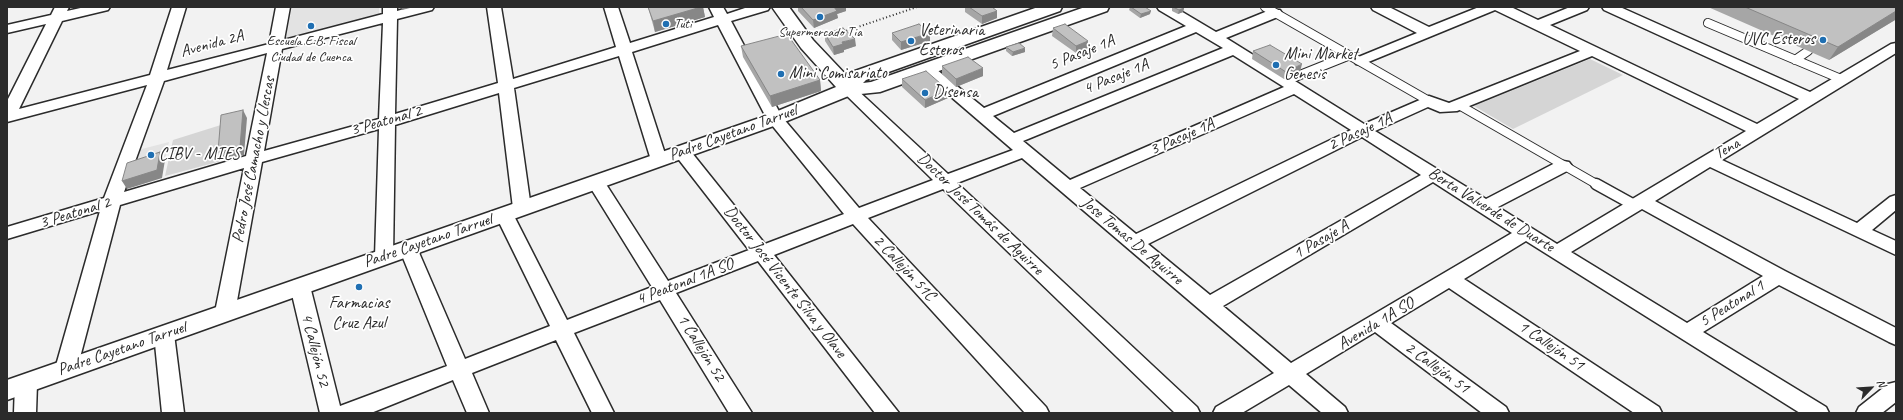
<!DOCTYPE html>
<meta charset="utf-8">
<style>
body{margin:0}
#map{position:relative;width:1903px;height:420px;overflow:hidden;background:#f2f2f2;font-family:Caveat,sans-serif}
canvas{display:block}
.frame{position:absolute;inset:0;border:8px solid #2b2b2b;pointer-events:none}
.north{position:absolute;left:1851px;top:368px;width:40px;height:40px;-webkit-text-stroke:3px #fff;paint-order:stroke;rotate:65deg;font-size:11px;font-weight:700;line-height:16px;text-align:center;color:#2b2b2b}
.north::after{content:'';display:block;margin:auto;width:14px;height:18px;background:#2b2b2b;clip-path:polygon(50% 0,100% 100%,50% 72%,0 100%)}
</style>
<div id="map">
<canvas width="1903" height="420"></canvas>
<div class="frame"></div>
<div class="north">N</div>
</div>
<script>
const c = document.querySelector('canvas').getContext('2d');
c.lineJoin = 'round';
function paint(path, color) { c.fillStyle = color; c.fill(path, 'evenodd'); }
const shape = rows => new Path2D(rows.map(r => 'M' + r).join(''));
function trace(path, color, width, dash) { c.strokeStyle = color; c.lineWidth = width; c.lineCap = dash ? 'butt' : 'round'; c.setLineDash(dash || []); c.stroke(path); }
function label(font, color, halo, rows, align = 'center') {
  c.font = font + ' Caveat,sans-serif'; c.lineWidth = 3.5; c.setLineDash([]); c.textBaseline = 'middle'; c.strokeStyle = halo; c.fillStyle = color; for (const [text, x, y, turn = 0] of rows) {
    c.save(); c.translate(x, y); c.rotate((+turn || 0) * Math.PI / 180); c.textAlign = isNaN(turn) ? turn : align; if (halo) c.strokeText(text, 0, 0); c.fillText(text, 0, 0); c.restore();
  }
}
paint(shape([
 [292,7,379,7,379,14,286,38],
 [169,142,165,160,132,171,138,150]
]), '#e3e3e3');
paint(shape([
 [1590,59,1623,75,1513,129,1474,106],
 [224,124,221,161,165,176,173,140]
]), '#d5d5d5');
const laneFar1 = shape([
 [1265,7,1429,101],
 [1708,23,1841,79],
 [1795,60,1808,51],
 [1285,81,1350,55],
 [1459,105,1598,185]
]);
const lane = shape([
 [1596,184,1634,205]
]);
const street = shape([
 [55,7,69,7,67,11,85,7,110,7,108,10,62,21,19,109,150,75,172,7,186,7,167,70,269,44,276,7,290,7,284,40,383,14,383,7,397,7,397,11,411,7,434,7,432,10,397,19,395,114,498,83,487,7,501,7,513,79,616,47,604,7,618,7,630,43,714,17,709,7,723,7,727,14,748,7,770,7,768,10,731,21,782,117,859,208,933,180,843,92,840,89,843,86,848,84,853,86,948,174,1013,150,921,71,918,68,921,65,931,65,984,108,1186,26,1159,10,1157,7,1174,7,1216,32,1270,10,1280,10,1282,13,1280,16,1226,38,1364,124,1429,96,1449,103,1580,51,1495,10,1361,65,1356,64,1354,61,1356,58,1417,33,1373,10,1371,7,1389,7,1429,27,1479,7,1511,7,1538,20,1570,7,1589,7,1587,10,1550,25,1757,124,1799,99,1604,10,1602,7,1620,7,1810,92,1891,44,1896,43,1896,53,1722,160,1857,223,1890,197,1896,195,1896,210,1872,230,1896,241,1896,255,1710,167,1655,201,1785,271,1896,328,1896,345,1889,342,1779,285,1703,332,1826,407,1829,413,1800,413,1526,241,1464,279,1659,407,1662,413,1634,413,1449,288,1391,323,1506,407,1509,413,1482,413,1375,332,1306,374,1345,407,1348,413,1322,413,1289,385,1242,413,1213,413,1216,407,1274,373,1022,158,957,183,1197,407,1200,413,1175,413,943,189,868,218,1046,407,1049,413,1025,413,853,224,774,255,899,413,875,413,758,261,676,293,752,413,729,413,660,300,574,333,614,413,592,413,556,340,472,373,489,413,467,413,453,380,371,413,320,413,290,286,293,281,300,279,307,281,310,286,340,406,447,366,399,248,401,244,408,242,415,244,417,248,465,359,550,326,495,214,498,210,504,208,510,210,513,214,567,320,652,287,587,182,590,178,596,177,602,178,668,281,749,250,676,156,674,152,676,148,682,147,688,148,765,244,844,214,767,119,718,25,632,52,667,160,665,164,659,165,653,164,651,160,619,56,514,88,531,208,528,212,522,214,516,212,513,208,499,93,395,125,393,257,391,262,384,263,377,262,375,257,379,129,262,162,235,312,232,317,225,319,218,317,215,312,244,168,120,205,77,369,74,375,66,377,58,375,55,369,100,211,7,239,7,227,104,198,147,85,7,122,7,101,46,24,7,33,7,25,51,15,55,7],
 [383,23,379,119,264,151,282,49,383,23],
 [1196,32,1223,48,1014,133,993,116,1196,32],
 [267,53,246,156,124,192,164,81,267,53],
 [1233,55,1284,87,1070,180,1023,141,1233,55],
 [1592,56,1746,131,1557,244,1498,207,1569,170,1572,166,1569,162,1563,161,1557,162,1486,199,1375,131,1428,107,1440,112,1457,111,1592,56],
 [1294,94,1351,130,1136,234,1080,188,1294,94],
 [1362,137,1421,175,1210,295,1148,244,1362,137],
 [1433,182,1512,233,1291,363,1223,306,1433,182],
 [1642,209,1763,276,1687,323,1571,252,1642,209],
 [164,326,171,329,174,334,184,413,162,413,154,334,157,329,164,326],
 [26,375,34,377,37,383,36,413,14,413,15,383,18,377,26,375],
 [1896,382,1896,402,1882,413,1856,413,1859,407,1888,384,1896,382]
]);
const secondary = shape([
 [772,7,789,7,813,40,848,77,852,72,1038,7,1062,7,1060,11,866,80,863,83,871,82,1085,7,1109,7,1107,11,880,92,851,95,782,123,7,400,7,380,768,115,836,87,801,48,772,7]
]);
trace(laneFar1, '#2b2b2b', 10);
trace(lane, '#2b2b2b', 13);
trace(street, '#2b2b2b', 3);
trace(secondary, '#2b2b2b', 3);
trace(shape([
 [843,32,917,7]
]), '#2b2b2b', 2, [1, 2.5]);
trace(laneFar1, '#fff', 8);
trace(lane, '#fff', 10);
paint(street, '#fff');
paint(secondary, '#fff');
paint(shape([
 [648,7,703,7,705,17,655,32],
 [798,7,846,7,846,11,837,14,838,18,814,28,798,11],
 [965,7,992,7,997,11,997,18,982,24,965,12],
 [1130,7,1145,7,1150,14,1140,18,1129,10],
 [1172,7,1184,8,1183,12,1178,14,1172,11],
 [1708,7,1896,7,1896,18,1895,20,1829,60],
 [1053,28,1088,41,1088,49,1076,53,1052,36],
 [892,33,930,41,901,50,892,40],
 [825,34,856,46,844,50,844,52,834,55,825,41],
 [741,46,820,80,821,91,772,107,743,57],
 [1006,47,1025,52,1012,56,1006,51],
 [1253,51,1300,72,1284,79,1252,59],
 [942,66,983,76,956,87,942,74],
 [902,79,948,98,925,108,902,87]
]), '#a6a6a6');
paint(shape([
 [401,7,414,7,402,10],
 [701,7,703,7,705,17,655,32,653,21],
 [834,7,846,7,846,11,837,14,838,18,814,28,813,20],
 [1184,8,1183,12,1178,14,1179,10],
 [997,11,997,18,982,24,982,16],
 [1151,11,1150,14,1140,18,1141,14],
 [1896,11,1896,18,1895,20,1829,60,1838,47],
 [930,33,930,41,901,50,901,42],
 [855,39,856,46,844,50,844,52,834,55,833,47,842,42],
 [1088,41,1088,49,1076,53,1076,46],
 [1025,48,1025,52,1012,56,1013,52],
 [1302,64,1300,72,1284,79,1286,72],
 [983,68,983,76,956,87,956,79],
 [820,80,821,91,772,107,770,96],
 [948,90,948,98,925,108,925,100],
 [243,110,247,118,244,155,223,160,218,152],
 [160,152,165,160,162,178,127,189,122,181]
]), '#878787');
const building = shape([
 [648,7,701,7,653,21,648,7],
 [801,7,835,7,834,7,837,11,813,20,801,7],
 [969,7,992,7,997,11,982,16,969,7],
 [1131,7,1145,7,1151,11,1141,14,1131,7],
 [1173,7,1182,7,1184,8,1179,10,1173,7],
 [1745,7,1896,7,1896,11,1838,47,1745,7],
 [919,24,930,33,901,42,892,33,919,24],
 [1065,24,1088,41,1076,46,1053,28,1065,24],
 [843,28,855,39,842,42,843,44,833,47,825,34,843,28],
 [787,34,820,80,770,96,741,46,787,34],
 [1019,43,1025,48,1013,52,1006,47,1019,43],
 [1270,45,1302,64,1286,72,1253,51,1270,45],
 [968,57,983,68,956,79,942,66,968,57],
 [926,71,948,90,925,100,902,79,926,71],
 [243,110,240,147,218,152,221,115,243,110],
 [160,152,157,170,122,181,127,163,160,152]
]);
paint(building, '#c1c1c1');
trace(building, '#878787', 1);
for (const [x, y, r, color] of [
 [820,17,4,"#1f6fb2"],
 [666,24,4,"#1f6fb2"],
 [311,26,4,"#1f6fb2"],
 [1823,40,4,"#1f6fb2"],
 [911,41,4,"#1f6fb2"],
 [1276,65,4,"#1f6fb2"],
 [781,74,4,"#1f6fb2"],
 [925,93,4,"#1f6fb2"],
 [151,155,4,"#1f6fb2"],
 [359,287,4,"#1f6fb2"]
]) { const dot = new Path2D(); dot.arc(x, y, r, 0, 2 * Math.PI); c.fillStyle = color; c.fill(dot); trace(dot, '#fff', 1.5); }
label('14px', '#2b2b2b', '#fff', [
 ["Tuti",674,24,"left"],
 ["Supermercado Tia",820,32],
 ["Escuela E.B. Fiscal",311,41],
 ["Ciudad de Cuenca",311,57]
]);
label('17px', '#2b2b2b', '#fff', [
 ["Veterinaria",919,31],
 ["Esteros",919,51],
 ["UVC Esteros",1815,40,"right"],
 ["Mini Market",1284,55],
 ["Genesis",1284,75],
 ["Mini Comisariato",789,74],
 ["Disensa",933,93],
 ["CIBV - MIES",159,155],
 ["Farmacias",359,304,"center"],
 ["Cruz Azul",359,324,"center"]
], 'left');
label('17px', '#2b2b2b', '#fff', [
 ["Avenida 2A",212,44,-15],
 ["5 Pasaje 1A",1082,53,-22],
 ["4 Pasaje 1A",1116,77,-22],
 ["3 Peatonal 2",386,121,-16],
 ["2 Pasaje 1A",1360,132,-25],
 ["Padre Cayetano Tarruel",733,133,-20],
 ["3 Pasaje 1A",1182,137,-24],
 ["Tena",1727,149,-30],
 ["Pedro José Camacho y Llescas",254,160,-79],
 ["Berta Valverde de Duarte",1491,210,32],
 ["3 Peatonal 2",75,213,-17],
 ["Doctor José Tomás de Aguirre",980,214,44],
 ["1 Pasaje A",1321,240,-30],
 ["Padre Cayetano Tarruel",428,241,-19],
 ["Jose Tomas De Aguirre",1132,241,40],
 ["2 Callejón 51C",904,268,47],
 ["4 Peatonal 1A SO",685,282,-21],
 ["Doctor José Vicente Silva y Olave",785,282,52],
 ["5 Peatonal 1",1732,304,-32],
 ["Avenida 1A SO",1376,324,-31],
 ["1 Callejón 51",1551,346,34],
 ["1 Callejón 52",701,348,58],
 ["Padre Cayetano Tarruel",122,349,-19],
 ["4 Callejón 52",315,350,76],
 ["2 Callejón 51",1437,368,36]
]);
</script>
